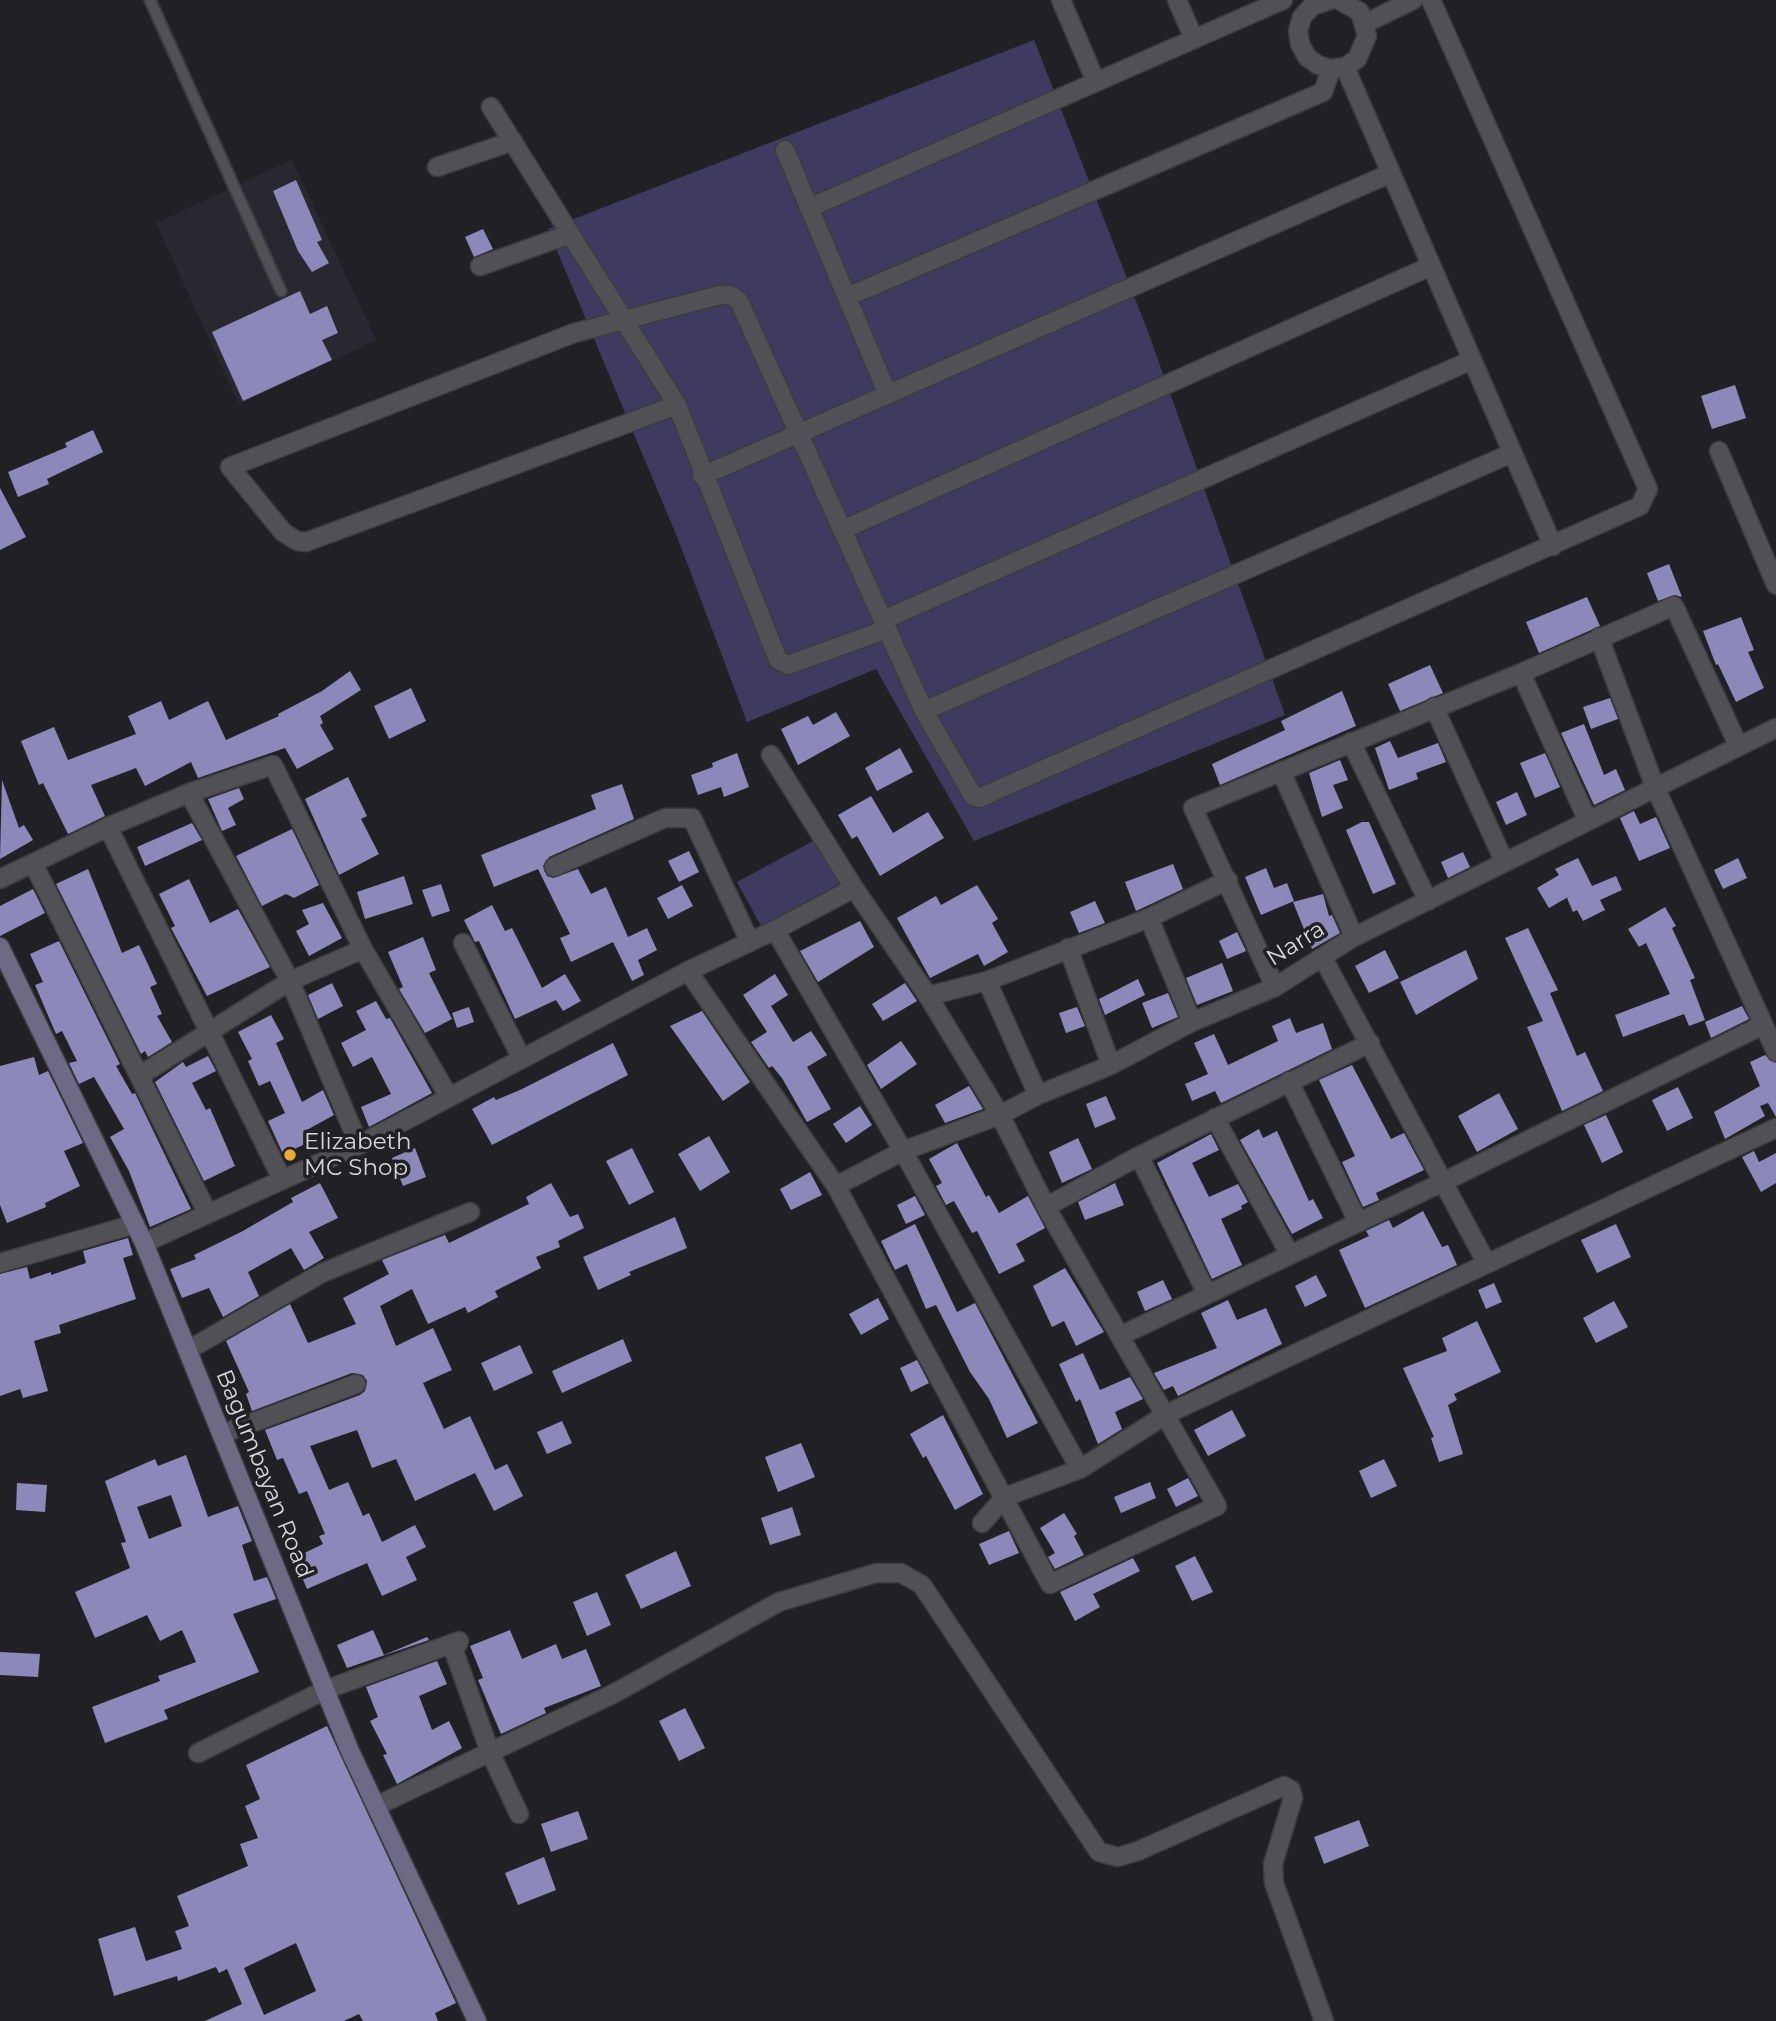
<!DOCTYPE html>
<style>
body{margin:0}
canvas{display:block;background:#212125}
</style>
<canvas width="1776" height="2021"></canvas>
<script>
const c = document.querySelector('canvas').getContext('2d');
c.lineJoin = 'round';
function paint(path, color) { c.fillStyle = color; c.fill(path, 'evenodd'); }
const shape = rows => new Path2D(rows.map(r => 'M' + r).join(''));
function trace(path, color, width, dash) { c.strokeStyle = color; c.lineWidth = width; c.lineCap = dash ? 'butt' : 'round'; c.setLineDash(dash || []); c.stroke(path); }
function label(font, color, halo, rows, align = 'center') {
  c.font = font + ' Montserrat,sans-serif'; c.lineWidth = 7; c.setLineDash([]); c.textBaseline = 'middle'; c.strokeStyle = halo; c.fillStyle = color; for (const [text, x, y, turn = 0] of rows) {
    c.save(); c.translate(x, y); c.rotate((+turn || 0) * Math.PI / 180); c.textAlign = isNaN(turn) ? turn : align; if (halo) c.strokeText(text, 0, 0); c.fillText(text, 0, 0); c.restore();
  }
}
paint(shape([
 [292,160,376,340,239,404,156,223]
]), '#292831');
paint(shape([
 [1034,40,1148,332,1285,715,974,841,876,669,747,722,678,539,548,229],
 [817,839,841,883,761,926,737,882]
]), '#3f3a60');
paint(shape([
 [296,180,322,240,317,242,329,263,312,272,298,251,273,191],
 [483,229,493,249,474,257,465,237],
 [300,291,310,314,327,306,338,333,322,340,332,360,243,401,212,332],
 [1735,385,1746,418,1712,429,1701,396],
 [93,430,103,452,47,479,49,484,18,497,8,472,67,447,65,443],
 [0,488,26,537,0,550],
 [1669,564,1682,597,1675,595,1658,601,1647,573],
 [1587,597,1600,626,1539,653,1526,622],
 [1741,617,1754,650,1748,652,1764,688,1736,702,1718,664,1716,665,1703,631],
 [1430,665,1443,693,1400,711,1388,684],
 [350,671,361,690,320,716,323,723,320,725,334,749,297,769,285,748,198,778,191,762,145,786,136,768,91,785,105,816,68,834,43,783,39,785,21,741,54,727,68,760,136,734,128,716,161,701,169,720,208,701,226,740,279,716,278,714,322,691],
 [411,688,426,721,389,739,374,706],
 [1342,691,1356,726,1220,785,1212,764,1285,730,1281,721],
 [1610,698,1618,719,1591,729,1583,707],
 [836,712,850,736,798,765,781,729,808,716,813,725],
 [1584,724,1604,775,1616,769,1625,790,1594,805,1561,733],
 [1390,741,1398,758,1438,743,1446,762,1416,773,1418,779,1389,790,1375,748],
 [900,748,913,772,877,791,865,768],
 [737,753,749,787,724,797,721,787,698,795,691,775,713,767,712,763],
 [1545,753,1560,787,1535,798,1520,763],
 [1340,760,1348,780,1333,785,1343,808,1322,817,1309,773],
 [348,777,367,816,361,819,379,854,339,875,305,799],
 [2,780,19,828,24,825,33,840,0,859],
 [622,784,634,819,549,857,543,866,547,876,553,878,578,869,591,894,606,887,628,937,647,928,657,950,638,960,644,975,632,981,613,942,571,962,560,938,570,934,538,869,494,887,481,855,596,809,591,795],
 [239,788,244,799,228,808,236,825,222,831,208,799],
 [1517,792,1527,815,1506,825,1496,802],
 [871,796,893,833,928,812,944,838,880,876,857,836,852,839,838,815],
 [1634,811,1640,824,1656,817,1670,848,1639,861,1620,818],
 [1362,822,1369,822,1396,884,1373,894,1346,830],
 [192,823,202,840,145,866,137,847],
 [292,829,319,885,294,898,286,894,262,906,236,856],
 [689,851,699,872,679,882,668,861],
 [1463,852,1470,867,1448,878,1441,862],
 [1578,858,1592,886,1616,876,1622,890,1600,900,1605,910,1583,921,1577,910,1573,912,1567,898,1570,896,1549,908,1537,888,1559,875,1555,869],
 [1738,858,1747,878,1723,889,1714,870],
 [1173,864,1183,889,1136,911,1125,882],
 [1266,868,1274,888,1287,883,1294,901,1261,915,1245,877],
 [88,869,122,953,139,945,157,984,150,987,162,1014,157,1016,172,1042,148,1057,145,1051,141,1054,56,884],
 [404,876,413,904,365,919,357,892],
 [189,879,210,923,238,909,270,967,207,996,171,928,175,926,159,894],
 [441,884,450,911,432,917,422,890],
 [682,885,693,906,668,919,657,898],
 [977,885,998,919,992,923,1008,952,984,966,978,954,930,978,897,918,936,896,941,905],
 [33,889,45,913,0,936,0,906],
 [1323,894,1329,916,1332,915,1340,933,1312,949,1293,902],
 [1095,901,1105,923,1079,933,1070,912],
 [323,903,342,938,309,956,296,931,309,924,302,910],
 [492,905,505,931,512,928,542,988,565,974,581,1001,563,1011,556,1000,515,1019,479,941,475,942,464,920],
 [1665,907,1676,926,1672,928,1695,978,1690,980,1705,1020,1689,1026,1684,1014,1623,1037,1615,1015,1670,994,1646,943,1639,947,1628,929],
 [860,921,874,947,818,982,800,951],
 [1528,928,1558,990,1550,993,1577,1056,1585,1052,1603,1091,1562,1111,1527,1027,1543,1021,1505,938],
 [1237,932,1246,951,1227,959,1219,941],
 [423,937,436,970,429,973,452,1019,425,1033,399,989,403,987,388,952],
 [59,941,120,1064,116,1066,132,1094,135,1093,191,1209,150,1227,129,1171,110,1137,124,1129,94,1077,79,1084,69,1063,77,1061,62,1031,56,1034,35,985,43,982,30,954],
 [1385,950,1399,978,1369,993,1355,966],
 [1466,950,1478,979,1416,1015,1400,982],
 [1222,963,1233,991,1197,1005,1186,978],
 [775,974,788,995,771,1006,793,1042,811,1031,827,1055,807,1067,831,1109,807,1122,782,1078,772,1066,769,1068,751,1042,767,1032,743,995],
 [1138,979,1145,995,1105,1015,1099,999],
 [332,983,343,1006,318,1019,308,995],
 [905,983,917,1001,883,1021,872,1004],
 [1168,993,1178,1017,1152,1028,1142,1003],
 [376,1001,386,1019,390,1018,432,1093,369,1127,361,1107,391,1094,372,1057,353,1067,341,1043,366,1030,356,1011],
 [1742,1006,1749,1019,1711,1038,1705,1022],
 [469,1007,474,1022,457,1028,452,1013],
 [1077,1007,1085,1026,1066,1033,1059,1013],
 [702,1011,750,1082,723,1101,670,1026],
 [271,1015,284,1039,276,1043,302,1102,323,1090,334,1115,305,1131,310,1142,283,1154,268,1121,285,1113,270,1081,259,1086,248,1061,252,1059,238,1032],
 [1290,1018,1296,1033,1323,1023,1332,1049,1221,1103,1215,1091,1192,1101,1185,1084,1208,1074,1194,1043,1214,1034,1228,1065,1278,1041,1272,1026],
 [901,1041,917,1064,881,1089,867,1065],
 [613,1043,628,1075,492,1145,472,1109,494,1097,496,1100,520,1090],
 [1765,1055,1776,1063,1776,1117,1768,1103,1760,1106,1765,1116,1725,1139,1714,1112,1760,1086,1750,1062],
 [208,1056,216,1071,192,1083,206,1110,210,1108,235,1166,204,1181,155,1082,183,1062,186,1067],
 [34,1057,39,1075,48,1071,83,1143,64,1151,80,1186,45,1203,46,1207,7,1223,0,1205,0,1066],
 [1352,1065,1391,1139,1404,1133,1424,1170,1376,1193,1379,1200,1363,1207,1342,1162,1355,1156,1319,1080],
 [969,1086,983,1109,945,1123,935,1105],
 [1678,1087,1693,1118,1667,1131,1652,1100],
 [1499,1093,1518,1129,1477,1152,1458,1116],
 [1106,1096,1116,1119,1095,1128,1086,1104],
 [860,1106,872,1125,846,1143,833,1124],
 [1606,1115,1623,1152,1602,1163,1584,1125],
 [1259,1129,1263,1138,1277,1131,1309,1201,1313,1199,1323,1218,1292,1234,1240,1140],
 [1211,1134,1219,1150,1192,1163,1209,1197,1238,1184,1248,1202,1241,1206,1242,1209,1221,1219,1242,1265,1212,1279,1157,1163],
 [709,1136,730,1172,700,1191,678,1154],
 [1078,1138,1092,1169,1062,1183,1049,1152],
 [957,1143,986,1197,989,1195,999,1213,1028,1196,1045,1228,1016,1244,1025,1261,999,1274,977,1231,972,1233,954,1201,946,1205,936,1186,942,1183,929,1159],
 [415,1148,426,1177,403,1186,392,1158],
 [632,1148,654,1192,629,1205,606,1161],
 [1754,1151,1759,1162,1776,1153,1776,1183,1761,1192,1742,1157],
 [810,1172,822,1195,791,1210,780,1189],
 [320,1183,338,1218,309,1232,324,1258,304,1270,291,1248,248,1272,259,1296,223,1317,209,1288,182,1298,170,1269,196,1259,194,1255,241,1232,293,1202,291,1198],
 [551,1183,570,1217,578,1214,584,1228,558,1241,560,1247,536,1257,541,1268,495,1291,498,1297,468,1313,465,1307,428,1324,412,1289,380,1306,396,1346,433,1328,452,1370,423,1383,444,1429,470,1416,495,1470,507,1464,523,1496,494,1511,475,1473,415,1501,396,1459,372,1468,357,1430,310,1446,329,1490,348,1482,363,1516,369,1513,382,1542,415,1525,426,1547,406,1557,417,1580,382,1596,367,1563,307,1589,294,1558,323,1544,319,1536,325,1534,307,1491,299,1494,283,1458,277,1460,265,1430,360,1395,365,1391,367,1381,363,1375,352,1373,252,1411,246,1394,249,1392,226,1341,290,1304,308,1343,356,1324,343,1298,389,1274,382,1260,445,1235,449,1243,529,1204,526,1197],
 [1115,1183,1124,1205,1085,1220,1078,1202],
 [915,1196,925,1215,906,1224,897,1205],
 [1423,1211,1442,1247,1448,1245,1457,1265,1365,1308,1339,1250,1369,1236,1366,1231,1389,1220,1393,1228],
 [675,1217,687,1248,629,1272,631,1275,598,1290,583,1257],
 [915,1224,957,1312,975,1303,1038,1423,1007,1438,989,1399,970,1372,936,1305,926,1309,907,1264,895,1270,881,1241],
 [1616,1224,1631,1257,1597,1273,1581,1240],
 [128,1238,133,1255,123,1258,136,1299,59,1325,61,1333,34,1341,48,1391,23,1398,20,1389,0,1396,0,1274,27,1267,30,1279,51,1272,51,1275,86,1263,83,1251],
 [1065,1268,1104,1332,1076,1346,1064,1321,1052,1327,1033,1286],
 [1316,1275,1327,1296,1305,1307,1295,1286],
 [1163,1280,1172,1299,1145,1311,1137,1292],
 [1494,1283,1502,1302,1486,1309,1478,1290],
 [878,1298,889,1319,861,1335,849,1314],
 [1228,1300,1237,1320,1266,1308,1282,1344,1178,1396,1173,1386,1164,1390,1154,1373,1217,1348,1201,1313],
 [1614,1301,1628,1327,1596,1343,1583,1318],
 [1477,1321,1501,1372,1454,1394,1457,1400,1448,1405,1463,1454,1439,1462,1431,1438,1434,1437,1403,1368,1447,1351,1442,1338],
 [623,1339,632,1361,562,1393,552,1371],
 [520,1345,533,1373,494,1391,481,1363],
 [1083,1353,1100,1390,1130,1377,1143,1399,1115,1412,1122,1429,1098,1444,1080,1399,1076,1402,1059,1364],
 [917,1360,929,1383,911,1392,900,1368],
 [1232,1410,1246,1436,1208,1456,1194,1430],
 [943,1415,983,1494,955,1510,926,1456,923,1458,910,1434],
 [562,1421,572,1443,547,1454,537,1432],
 [801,1443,815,1477,778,1492,765,1457],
 [186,1455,208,1517,238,1506,252,1541,242,1545,254,1581,267,1577,276,1599,233,1614,259,1672,164,1710,168,1719,105,1743,92,1707,160,1681,158,1676,196,1662,182,1630,160,1641,147,1615,95,1638,75,1592,130,1568,121,1543,126,1542,105,1481,155,1459,158,1466],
 [171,1495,182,1526,149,1539,137,1507],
 [1384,1459,1397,1486,1371,1498,1359,1471],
 [1188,1478,1198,1496,1176,1507,1167,1489],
 [1150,1482,1156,1498,1121,1513,1114,1497],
 [17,1483,47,1485,45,1512,16,1510],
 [792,1507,801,1535,770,1545,761,1518],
 [1064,1513,1077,1534,1074,1536,1084,1555,1055,1569,1048,1557,1055,1553,1040,1528],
 [1009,1531,1019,1553,989,1565,979,1544],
 [676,1551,691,1586,641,1609,625,1575],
 [1195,1556,1213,1592,1192,1601,1175,1566],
 [1133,1558,1140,1571,1093,1594,1100,1607,1075,1621,1060,1592],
 [597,1592,611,1625,587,1636,573,1602],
 [373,1630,384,1655,427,1637,429,1640,347,1668,337,1645],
 [510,1630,522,1659,556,1644,562,1659,586,1649,601,1686,544,1708,546,1713,501,1734,478,1680,483,1678,470,1646],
 [0,1652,40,1654,38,1677,0,1675],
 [437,1661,447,1684,419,1696,432,1730,449,1721,462,1748,397,1784,383,1755,387,1754,370,1721,378,1717,366,1687],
 [685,1708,705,1748,679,1761,659,1721],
 [327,1726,456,2003,435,2013,438,2021,363,2021,359,2014,344,2021,205,2021,242,2004,227,1969,219,1973,216,1967,178,1981,177,1976,114,1996,98,1939,135,1927,146,1961,182,1949,175,1931,189,1926,177,1896,248,1866,240,1844,258,1838,245,1806,260,1799,246,1765],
 [296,1943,316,1991,264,2015,244,1968],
 [578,1811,588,1839,551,1852,541,1824],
 [1359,1820,1369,1846,1324,1864,1314,1837],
 [544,1857,556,1890,518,1905,505,1873]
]), '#8c88ba');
const lane = shape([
 [150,0,281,291]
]);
const street = shape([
 [1061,0,1096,82],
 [1177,0,1194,39],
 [1330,0,1312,6,1302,17,1298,31,1300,44,1307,57,1318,65,1331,69,1345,67,1357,59,1367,36,1360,12,1339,0],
 [1366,23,1413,0],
 [1345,67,1553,546],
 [491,107,677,405,778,660,788,665,887,629],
 [785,150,888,395],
 [437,167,513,141],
 [809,208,1283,0],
 [480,266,570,234],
 [847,297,1323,92,1331,69],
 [677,405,306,542,297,541,283,532,230,467,574,333,720,295,730,295,739,301,924,711,973,796,979,798,1640,506,1648,489,1431,0],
 [1719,451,1776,585],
 [702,476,1391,173],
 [842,530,1431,266],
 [883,620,1472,360],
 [1599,637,1655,787,1776,1052],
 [1521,673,1587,819],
 [1434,707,1504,861],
 [924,711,1512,453],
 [1351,742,1428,901],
 [1281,771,1354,937],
 [189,793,290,981,359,1145],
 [108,827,282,1179],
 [34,865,207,1212],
 [554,867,665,818,692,818,750,942],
 [0,879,108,827,189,793,273,765,363,949,449,1097],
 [1149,918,1192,1022],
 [775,930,903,1151,1080,1469],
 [463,943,522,1059],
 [1068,948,1111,1065],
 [1323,958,1486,1262],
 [688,971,836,1186,1050,1584,1217,1506,1046,1207,1000,1115,928,996,854,888,771,755],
 [987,981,1038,1095],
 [1275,987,1193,808,1521,673,1674,606,1738,745],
 [928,996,987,981,1149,918,1228,880],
 [139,1076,290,981,363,949],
 [1289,1081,1358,1222],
 [1215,1118,1290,1255],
 [1139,1156,1207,1294],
 [836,1186,903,1151,1000,1115,1038,1095,1111,1065,1192,1022,1275,987,1354,937,1776,728],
 [1046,1207,1139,1156,1370,1043],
 [144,1243,359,1145,688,971,775,930,854,888],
 [0,1263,135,1224],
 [1120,1336,1443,1182,1763,1025],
 [188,1350,322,1273,470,1212],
 [222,1434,356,1384],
 [982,1523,1005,1497,1080,1469,1167,1414,1776,1128],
 [198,1753,325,1690,459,1641,454,1651,490,1752,519,1814],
 [376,1806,613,1694,779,1602,876,1573,901,1573,922,1585,1099,1852,1118,1857,1138,1851,1284,1786,1291,1790,1293,1798,1273,1864,1274,1883,1324,2021]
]);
const secondary = shape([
 [0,947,144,1243,349,1749,477,2021]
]);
trace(lane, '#3c3c3f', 14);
trace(street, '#3c3c3f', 21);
trace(secondary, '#3c3c3f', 21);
trace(lane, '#515155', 10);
trace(street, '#515155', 18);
trace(secondary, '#6c6a84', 18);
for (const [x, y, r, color] of [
 [290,1155,7,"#e9ab38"]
]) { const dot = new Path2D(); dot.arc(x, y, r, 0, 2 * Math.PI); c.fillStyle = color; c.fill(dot); trace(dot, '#212125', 2.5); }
label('23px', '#d8d8db', '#212125', [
 ["Narra",1296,944,-32],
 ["Bagumbayan Road",264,1474,68]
]);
label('23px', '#d8d8db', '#212125', [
 ["Elizabeth",304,1142],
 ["MC Shop",304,1168]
], 'left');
</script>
